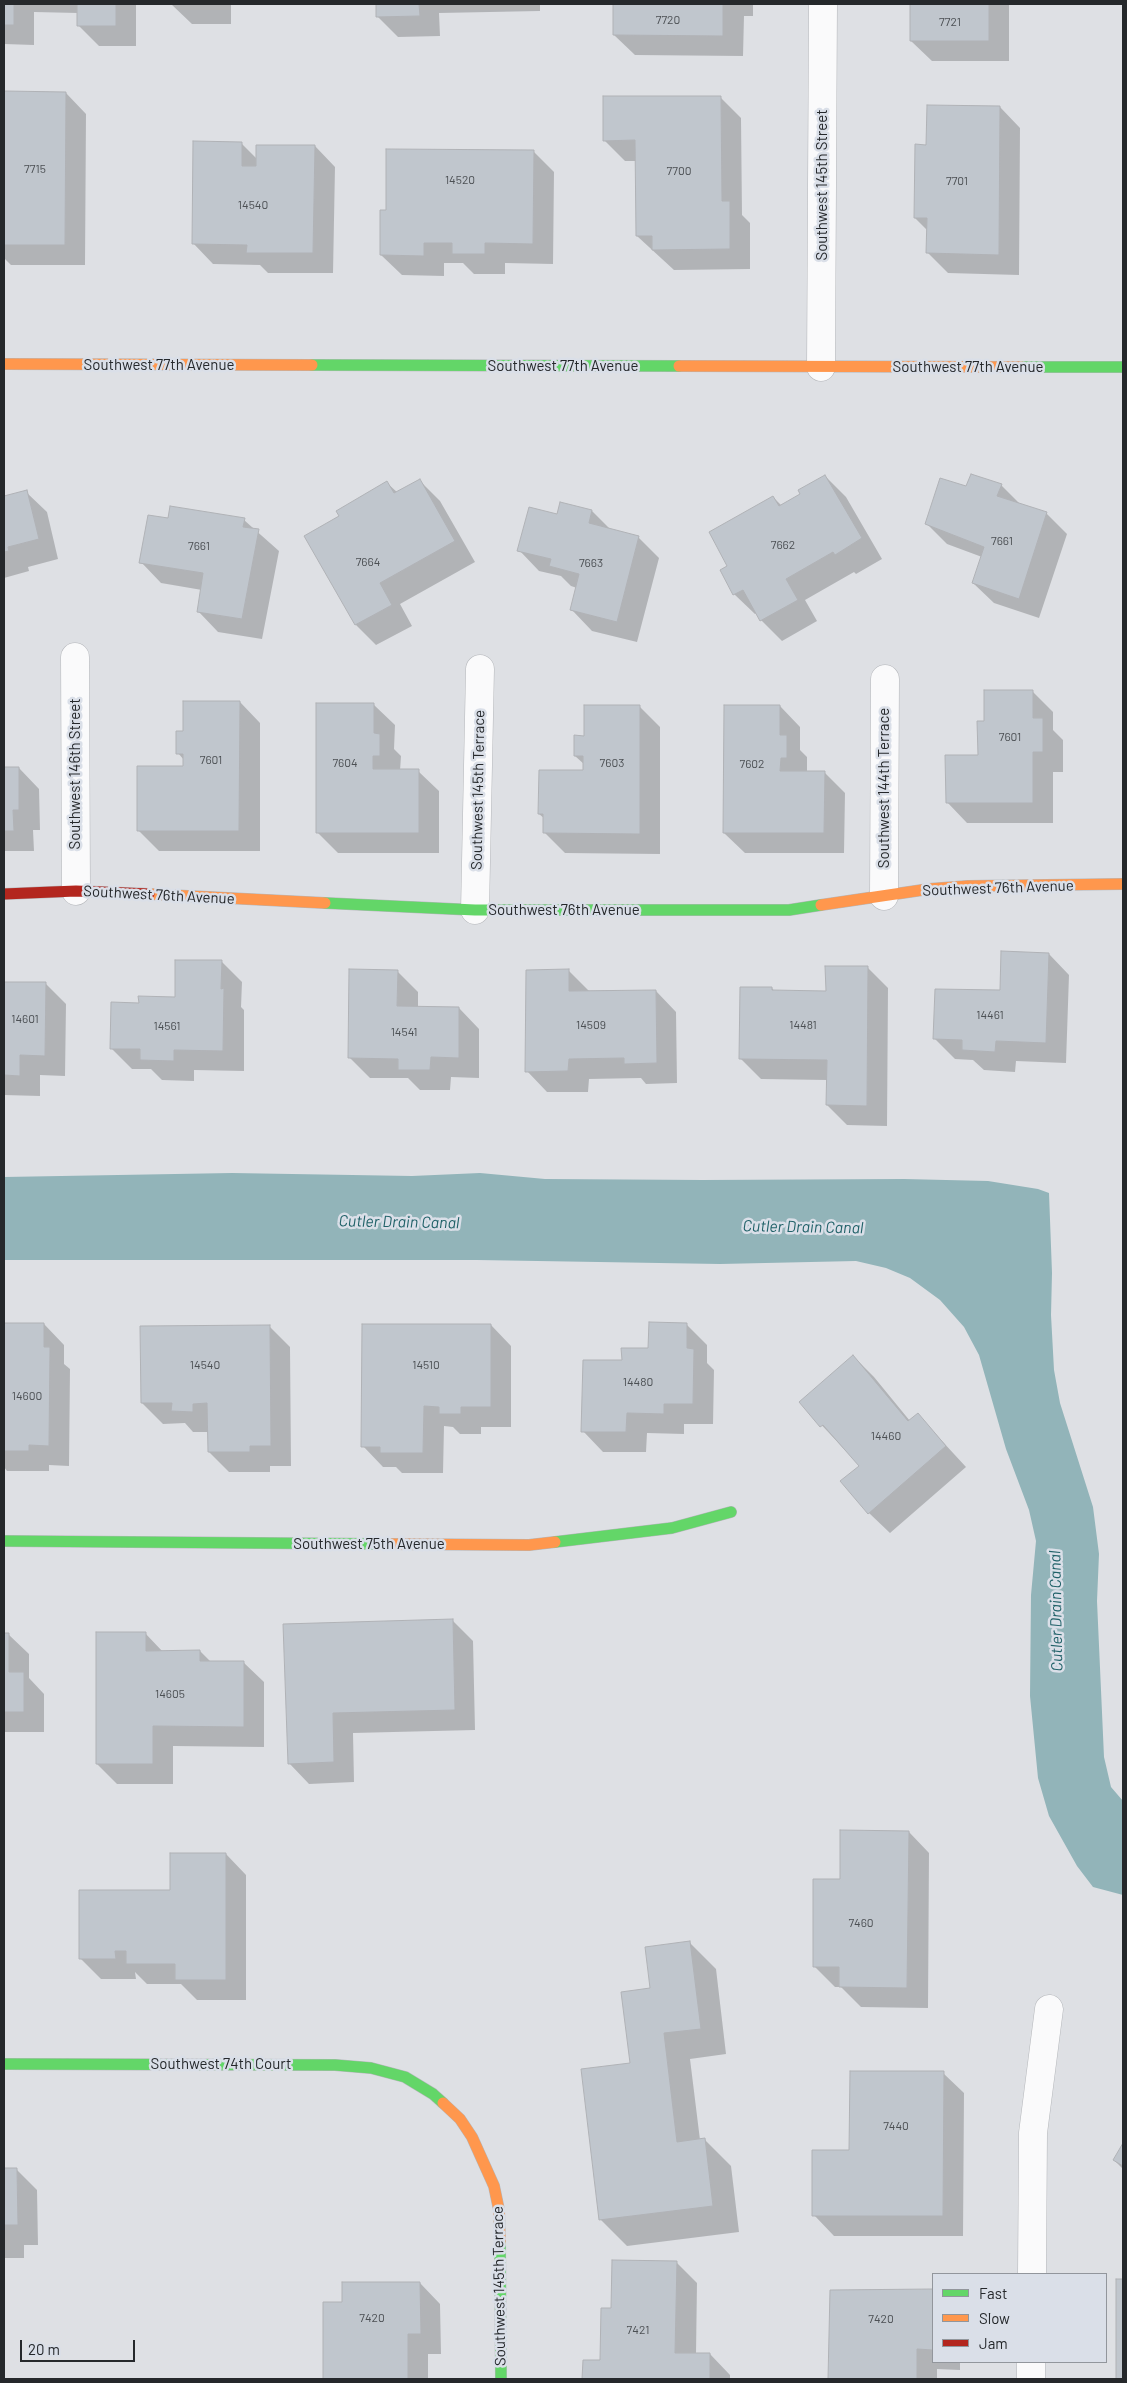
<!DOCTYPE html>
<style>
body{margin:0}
#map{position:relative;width:1127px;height:2383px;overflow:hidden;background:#dee0e4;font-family:Barlow,sans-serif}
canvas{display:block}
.frame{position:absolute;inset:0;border:5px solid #25282b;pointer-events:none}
.legend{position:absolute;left:932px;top:2273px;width:175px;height:90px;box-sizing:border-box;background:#dadfe8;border:1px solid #92969c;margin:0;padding:6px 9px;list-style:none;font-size:15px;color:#25282b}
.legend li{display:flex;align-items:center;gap:10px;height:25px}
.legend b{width:25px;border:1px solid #92969c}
.scale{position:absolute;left:20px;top:2340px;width:115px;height:22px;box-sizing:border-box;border:2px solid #25282b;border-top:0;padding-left:6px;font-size:15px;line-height:18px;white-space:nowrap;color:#25282b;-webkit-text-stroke:4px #dadfe8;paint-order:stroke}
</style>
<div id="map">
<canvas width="1127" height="2383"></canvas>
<div class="frame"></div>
<ul class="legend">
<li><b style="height:6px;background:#63d668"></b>Fast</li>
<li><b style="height:6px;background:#ff974d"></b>Slow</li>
<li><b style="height:6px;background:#b3261e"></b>Jam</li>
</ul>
<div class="scale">20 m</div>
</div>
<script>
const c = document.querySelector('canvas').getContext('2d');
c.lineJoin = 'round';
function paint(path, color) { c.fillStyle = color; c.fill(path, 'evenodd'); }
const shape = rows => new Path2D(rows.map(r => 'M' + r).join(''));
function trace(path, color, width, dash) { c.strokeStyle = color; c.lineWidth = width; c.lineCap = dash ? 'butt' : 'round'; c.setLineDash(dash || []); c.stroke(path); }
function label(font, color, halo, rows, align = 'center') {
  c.font = font + ' Barlow,sans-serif'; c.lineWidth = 5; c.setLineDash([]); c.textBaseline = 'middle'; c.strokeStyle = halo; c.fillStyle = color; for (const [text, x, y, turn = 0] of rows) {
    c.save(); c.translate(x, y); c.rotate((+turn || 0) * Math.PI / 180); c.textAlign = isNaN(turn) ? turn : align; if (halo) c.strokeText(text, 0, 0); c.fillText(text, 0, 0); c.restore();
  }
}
paint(shape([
 [232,1173,412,1176,480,1173,545,1179,704,1180,904,1179,988,1181,1038,1189,1049,1193,1052,1273,1051,1315,1054,1370,1060,1403,1093,1507,1099,1554,1097,1601,1104,1757,1111,1787,1123,1801,1123,1895,1093,1887,1077,1866,1049,1816,1038,1778,1030,1696,1031,1595,1036,1541,1029,1510,1006,1449,979,1355,964,1327,940,1300,910,1278,886,1268,856,1261,720,1264,477,1260,4,1260,4,1177]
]), '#92b4b9');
paint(shape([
 [4,4,136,4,136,46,99,46,78,25,78,13,34,12,34,45,4,44],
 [171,4,231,4,231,24,192,24],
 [377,4,540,4,540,11,439,13,440,36,398,37,377,16],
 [615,4,753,4,753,16,744,16,743,56,635,55,614,35],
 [912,4,1009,4,1009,61,932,61,911,41],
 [4,92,66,93,86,114,85,265,11,265,4,258],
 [720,97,741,118,742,215,750,223,750,269,674,270,637,236,637,161,625,161,604,140],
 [1000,107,1020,128,1019,275,948,273,928,253,928,231,915,218,927,146],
 [241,143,257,159,315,146,335,167,333,273,268,273,260,265,213,264,193,243],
 [533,151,554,172,553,264,505,263,505,274,474,274,463,263,444,263,444,276,402,275,381,255,387,211],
 [825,476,846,497,882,559,856,574,854,572,805,600,817,621,782,641,761,620,757,613,755,614,734,594,729,567,773,497,782,506,801,495],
 [420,481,440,501,475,562,400,604,412,626,376,645,356,625,305,537,340,516,387,483,398,493],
 [1001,485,1021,505,1046,513,1067,534,1039,618,994,603,973,583,982,557,947,544,926,523,967,488],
 [26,492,47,512,58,559,28,567,29,571,4,578,4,495,6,497],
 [561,504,592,511,611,530,638,537,659,558,637,642,592,631,572,610,577,588,571,586,561,576,539,571,519,550,558,516],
 [244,520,279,551,262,639,218,632,198,611,202,590,161,583,141,562],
 [1032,691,1053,712,1053,730,1063,740,1063,772,1053,772,1053,823,967,823,947,802,979,756],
 [240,702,260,723,260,851,159,851,138,830,184,768,184,760,178,753,184,733],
 [374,705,395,725,394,749,401,756,400,771,418,771,439,791,439,853,338,853,317,832],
 [639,706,660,727,660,854,565,853,545,833,545,819,539,814,585,772,585,765,575,756,585,737],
 [780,706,800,727,800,750,807,757,807,772,825,773,845,793,844,853,745,853,724,833],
 [4,768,19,768,39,789,40,830,33,830,34,851,4,851],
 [1049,954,1069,975,1066,1063,1016,1061,1015,1072,984,1070,973,1060,955,1059,934,1038,1001,992],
 [221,961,242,982,241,1007,244,1010,244,1071,194,1070,194,1081,162,1080,151,1069,132,1069,112,1049,140,1004,176,998],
 [867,967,888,988,887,1126,847,1125,827,1105,827,1080,761,1079,740,1058,772,988,775,992,827,992],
 [397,971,418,992,418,1008,459,1008,479,1029,479,1078,451,1077,450,1090,420,1090,408,1078,370,1078,349,1057],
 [569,971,590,992,656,991,676,1012,677,1083,646,1084,641,1078,589,1079,588,1092,547,1092,527,1071],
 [4,983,46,984,66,1004,65,1076,40,1075,40,1096,4,1095],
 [4,1324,44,1324,64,1345,64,1364,70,1369,69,1466,49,1465,49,1471,7,1471,4,1467],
 [686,1324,707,1345,707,1363,714,1370,713,1424,684,1424,684,1434,647,1433,646,1452,603,1452,583,1431,623,1362,649,1349],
 [491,1325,511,1346,511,1427,481,1427,481,1434,460,1434,453,1427,444,1426,443,1473,402,1473,396,1467,383,1467,363,1446],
 [269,1326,290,1347,291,1466,270,1466,270,1472,229,1472,209,1452,209,1432,193,1432,185,1423,163,1424,142,1403],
 [853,1356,874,1377,910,1421,918,1415,966,1467,890,1533,869,1513,860,1466,800,1402],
 [452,1620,473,1641,475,1730,353,1733,354,1782,309,1784,289,1763,285,1625],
 [145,1633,163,1652,200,1651,211,1662,243,1662,264,1682,264,1747,173,1746,173,1784,117,1784,97,1764],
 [4,1634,8,1634,29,1654,29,1678,44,1694,44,1732,4,1732],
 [909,1832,929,1853,928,2008,861,2007,841,1987,835,1987,814,1966,841,1880],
 [226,1854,246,1875,246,2000,197,2000,181,1984,147,1984,135,1972,136,1979,101,1979,80,1958,171,1891],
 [690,1943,716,1969,726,2054,690,2059,700,2140,705,2140,731,2166,739,2232,627,2246,600,2219,631,2064,651,1989],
 [943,2073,964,2093,963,2236,834,2236,814,2215,851,2151],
 [1123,2145,1123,2169,1114,2160],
 [4,2170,17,2170,37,2190,38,2245,24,2245,24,2258,4,2258],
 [676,2262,697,2283,696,2354,710,2354,730,2375,730,2379,584,2379,584,2362,601,2362,612,2309],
 [1117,2280,1123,2280,1123,2379,1117,2379],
 [420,2283,440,2304,441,2354,428,2354,428,2379,324,2379,324,2303,343,2303],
 [831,2291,933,2291,933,2362,960,2362,960,2370,937,2369,937,2379,829,2379]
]), '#0003');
const building = shape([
 [4,4,14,4,14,25,4,25,4,4],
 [77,4,116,4,116,26,77,26,77,4],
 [376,4,419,4,420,16,376,17,376,4],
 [613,4,723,4,723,36,613,35,613,4],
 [910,4,989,4,989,41,910,41,910,4],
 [4,91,66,92,65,245,4,245,4,91],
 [603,96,721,96,722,201,730,201,730,249,652,250,652,236,636,236,635,140,603,141,603,96],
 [927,105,1000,106,999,255,926,253,927,218,914,218,915,144,926,145,927,105],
 [193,141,242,142,242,166,256,166,256,145,315,145,313,253,246,253,247,245,192,244,193,141],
 [386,149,534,150,533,244,485,243,485,254,452,254,452,243,424,243,424,256,380,255,380,210,386,210,386,149],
 [971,474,1002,484,997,496,1047,512,1019,599,972,583,984,547,925,524,940,478,966,486,971,474],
 [825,475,862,538,835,555,833,552,786,579,798,600,760,621,743,590,733,595,720,570,727,566,709,532,773,496,779,506,800,494,798,490,825,475],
 [420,479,455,541,380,583,392,605,355,625,304,536,339,516,336,511,387,481,394,493,420,479],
 [27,490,39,539,8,547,9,551,4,552,4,496,27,490],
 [560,502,592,510,589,523,639,536,617,622,570,610,579,574,549,566,551,559,517,551,529,507,557,514,560,502],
 [170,506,245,518,243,527,259,529,242,619,197,612,203,573,139,563,148,515,168,518,170,506],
 [984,690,1033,690,1033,718,1043,718,1043,752,1033,752,1033,803,946,803,945,755,978,755,977,721,984,721,984,690],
 [183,701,240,701,239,831,137,831,137,766,183,766,183,754,176,754,176,731,183,731,183,701],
 [316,703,374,703,374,733,380,734,380,756,373,756,373,769,419,769,419,833,316,833,316,703],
 [584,705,640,705,640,834,543,833,543,814,538,814,539,770,583,770,583,756,574,756,574,735,584,736,584,705],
 [724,705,780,705,780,735,787,735,787,758,781,758,780,771,825,771,824,833,723,833,724,705],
 [4,767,19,767,19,810,13,810,14,831,4,831,4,767],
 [1001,951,1049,953,1046,1043,996,1041,995,1052,962,1050,962,1040,933,1039,935,989,1000,990,1001,951],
 [175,960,222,960,221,989,224,988,223,1051,174,1050,174,1061,140,1060,140,1049,110,1049,111,1002,139,1003,138,996,175,997,175,960],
 [825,966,868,966,867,1106,826,1105,827,1060,739,1059,740,987,772,987,772,990,826,991,825,966],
 [349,969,398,970,397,1006,459,1007,459,1058,431,1057,430,1070,398,1070,398,1059,348,1058,349,969],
 [569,969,569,991,656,990,657,1063,624,1064,624,1058,569,1059,568,1071,525,1072,526,970,569,969],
 [4,982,46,982,45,1056,20,1055,20,1076,4,1075,4,982],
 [649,1322,687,1323,687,1348,694,1349,693,1404,664,1404,664,1414,627,1413,626,1432,581,1432,583,1360,622,1360,621,1348,648,1348,649,1322],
 [4,1323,44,1323,44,1347,50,1347,49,1446,29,1445,29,1451,4,1451,4,1323],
 [362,1324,491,1324,491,1407,461,1407,461,1414,439,1414,439,1407,424,1406,423,1453,380,1453,380,1447,361,1447,362,1324],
 [270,1325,271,1446,250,1446,250,1452,208,1452,207,1403,193,1404,193,1412,171,1411,172,1403,141,1403,140,1326,270,1325],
 [853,1355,908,1421,918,1413,946,1446,868,1514,840,1481,859,1466,823,1425,820,1427,799,1402,853,1355],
 [453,1619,455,1710,333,1713,334,1762,288,1764,283,1624,453,1619],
 [96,1632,146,1632,146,1651,200,1650,200,1661,244,1661,244,1727,153,1726,153,1764,96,1764,96,1632],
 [4,1633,9,1633,9,1672,24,1672,24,1712,4,1712,4,1633],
 [840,1830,909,1831,907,1988,839,1987,839,1967,813,1967,813,1879,840,1879,840,1830],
 [170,1853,226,1853,226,1980,175,1980,175,1964,126,1964,126,1951,115,1951,116,1959,79,1959,79,1890,170,1890,170,1853],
 [690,1941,701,2029,664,2033,677,2142,705,2138,713,2206,599,2220,581,2069,630,2063,621,1992,650,1988,645,1947,690,1941],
 [850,2071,944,2071,943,2216,812,2216,812,2150,849,2150,850,2071],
 [1123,2143,1123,2166,1113,2160,1123,2143],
 [4,2168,17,2168,18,2225,4,2225,4,2237,4,2168],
 [612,2260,677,2261,675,2353,710,2353,710,2379,582,2379,583,2360,600,2360,601,2308,611,2308,612,2260],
 [1116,2279,1123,2279,1123,2379,1116,2379,1116,2279],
 [342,2282,420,2282,421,2334,408,2334,408,2379,323,2379,323,2302,342,2302,342,2282],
 [933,2289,933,2350,917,2349,917,2379,828,2379,830,2290,933,2289]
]);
paint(building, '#c0c6cd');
trace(building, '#b0b2b6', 1);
const street = shape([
 [821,367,823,4],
 [75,657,76,891],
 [884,896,885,679],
 [475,910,480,669],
 [1032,2274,1033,2133,1049,2009],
 [1031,2379,1031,2362]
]);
const fast = shape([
 [312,365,679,366],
 [1022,367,1123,367],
 [325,903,475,910,789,910,821,905],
 [4,1541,385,1544],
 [555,1542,672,1528,731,1512],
 [4,2064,335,2065,371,2068,405,2077,433,2094,443,2103],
 [500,2243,501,2379]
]);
const slow = shape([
 [4,364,312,365],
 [679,366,1022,367],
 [149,894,325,903],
 [821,905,929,889,968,886,1123,884],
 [385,1544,529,1545,555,1542],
 [443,2103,460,2119,472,2137,494,2186,499,2210,500,2243]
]);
const jam = shape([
 [4,894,76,891,149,894]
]);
trace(street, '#b4b6ba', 29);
trace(fast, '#b4b6ba', 12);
trace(slow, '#b4b6ba', 12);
trace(jam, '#b4b6ba', 12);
trace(street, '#fafafb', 28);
trace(fast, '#63d668', 11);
trace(slow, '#ff974d', 11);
trace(jam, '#b3261e', 11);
label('12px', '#4c5054', null, [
 ["7720",668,20],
 ["7721",950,22],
 ["7715",35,169],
 ["7700",679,171],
 ["14520",460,180],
 ["7701",957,181],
 ["14540",253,205],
 ["7661",1002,541],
 ["7662",783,545],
 ["7661",199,546],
 ["7664",368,562],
 ["7663",591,563],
 ["7601",1010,737],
 ["7601",211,760],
 ["7604",345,763],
 ["7603",612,763],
 ["7602",752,764],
 ["14461",990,1015],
 ["14601",25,1019],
 ["14509",591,1025],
 ["14481",803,1025],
 ["14561",167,1026],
 ["14541",404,1032],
 ["14540",205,1365],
 ["14510",426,1365],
 ["14480",638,1382],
 ["14600",27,1396],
 ["14460",886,1436],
 ["14605",170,1694],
 ["7460",861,1923],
 ["7440",896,2126],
 ["7420",372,2318],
 ["7420",881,2319],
 ["7421",638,2330]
]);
label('15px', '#25282b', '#dadfe8', [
 ["Southwest 145th Street",822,185,-90],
 ["Southwest 77th Avenue",159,365],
 ["Southwest 77th Avenue",563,366],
 ["Southwest 77th Avenue",968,367],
 ["Southwest 146th Street",75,774,-90],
 ["Southwest 144th Terrace",884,788,-90],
 ["Southwest 145th Terrace",478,790,-89],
 ["Southwest 76th Avenue",998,888,-2],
 ["Southwest 76th Avenue",159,895,3],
 ["Southwest 76th Avenue",564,910],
 ["Southwest 75th Avenue",369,1544],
 ["Southwest 74th Court",221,2064],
 ["Southwest 145th Terrace",499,2286,-91]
]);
label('italic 16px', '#216269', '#dadfe8', [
 ["Cutler Drain Canal",399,1222,1],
 ["Cutler Drain Canal",803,1227,1],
 ["Cutler Drain Canal",1056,1611,-91]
]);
</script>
